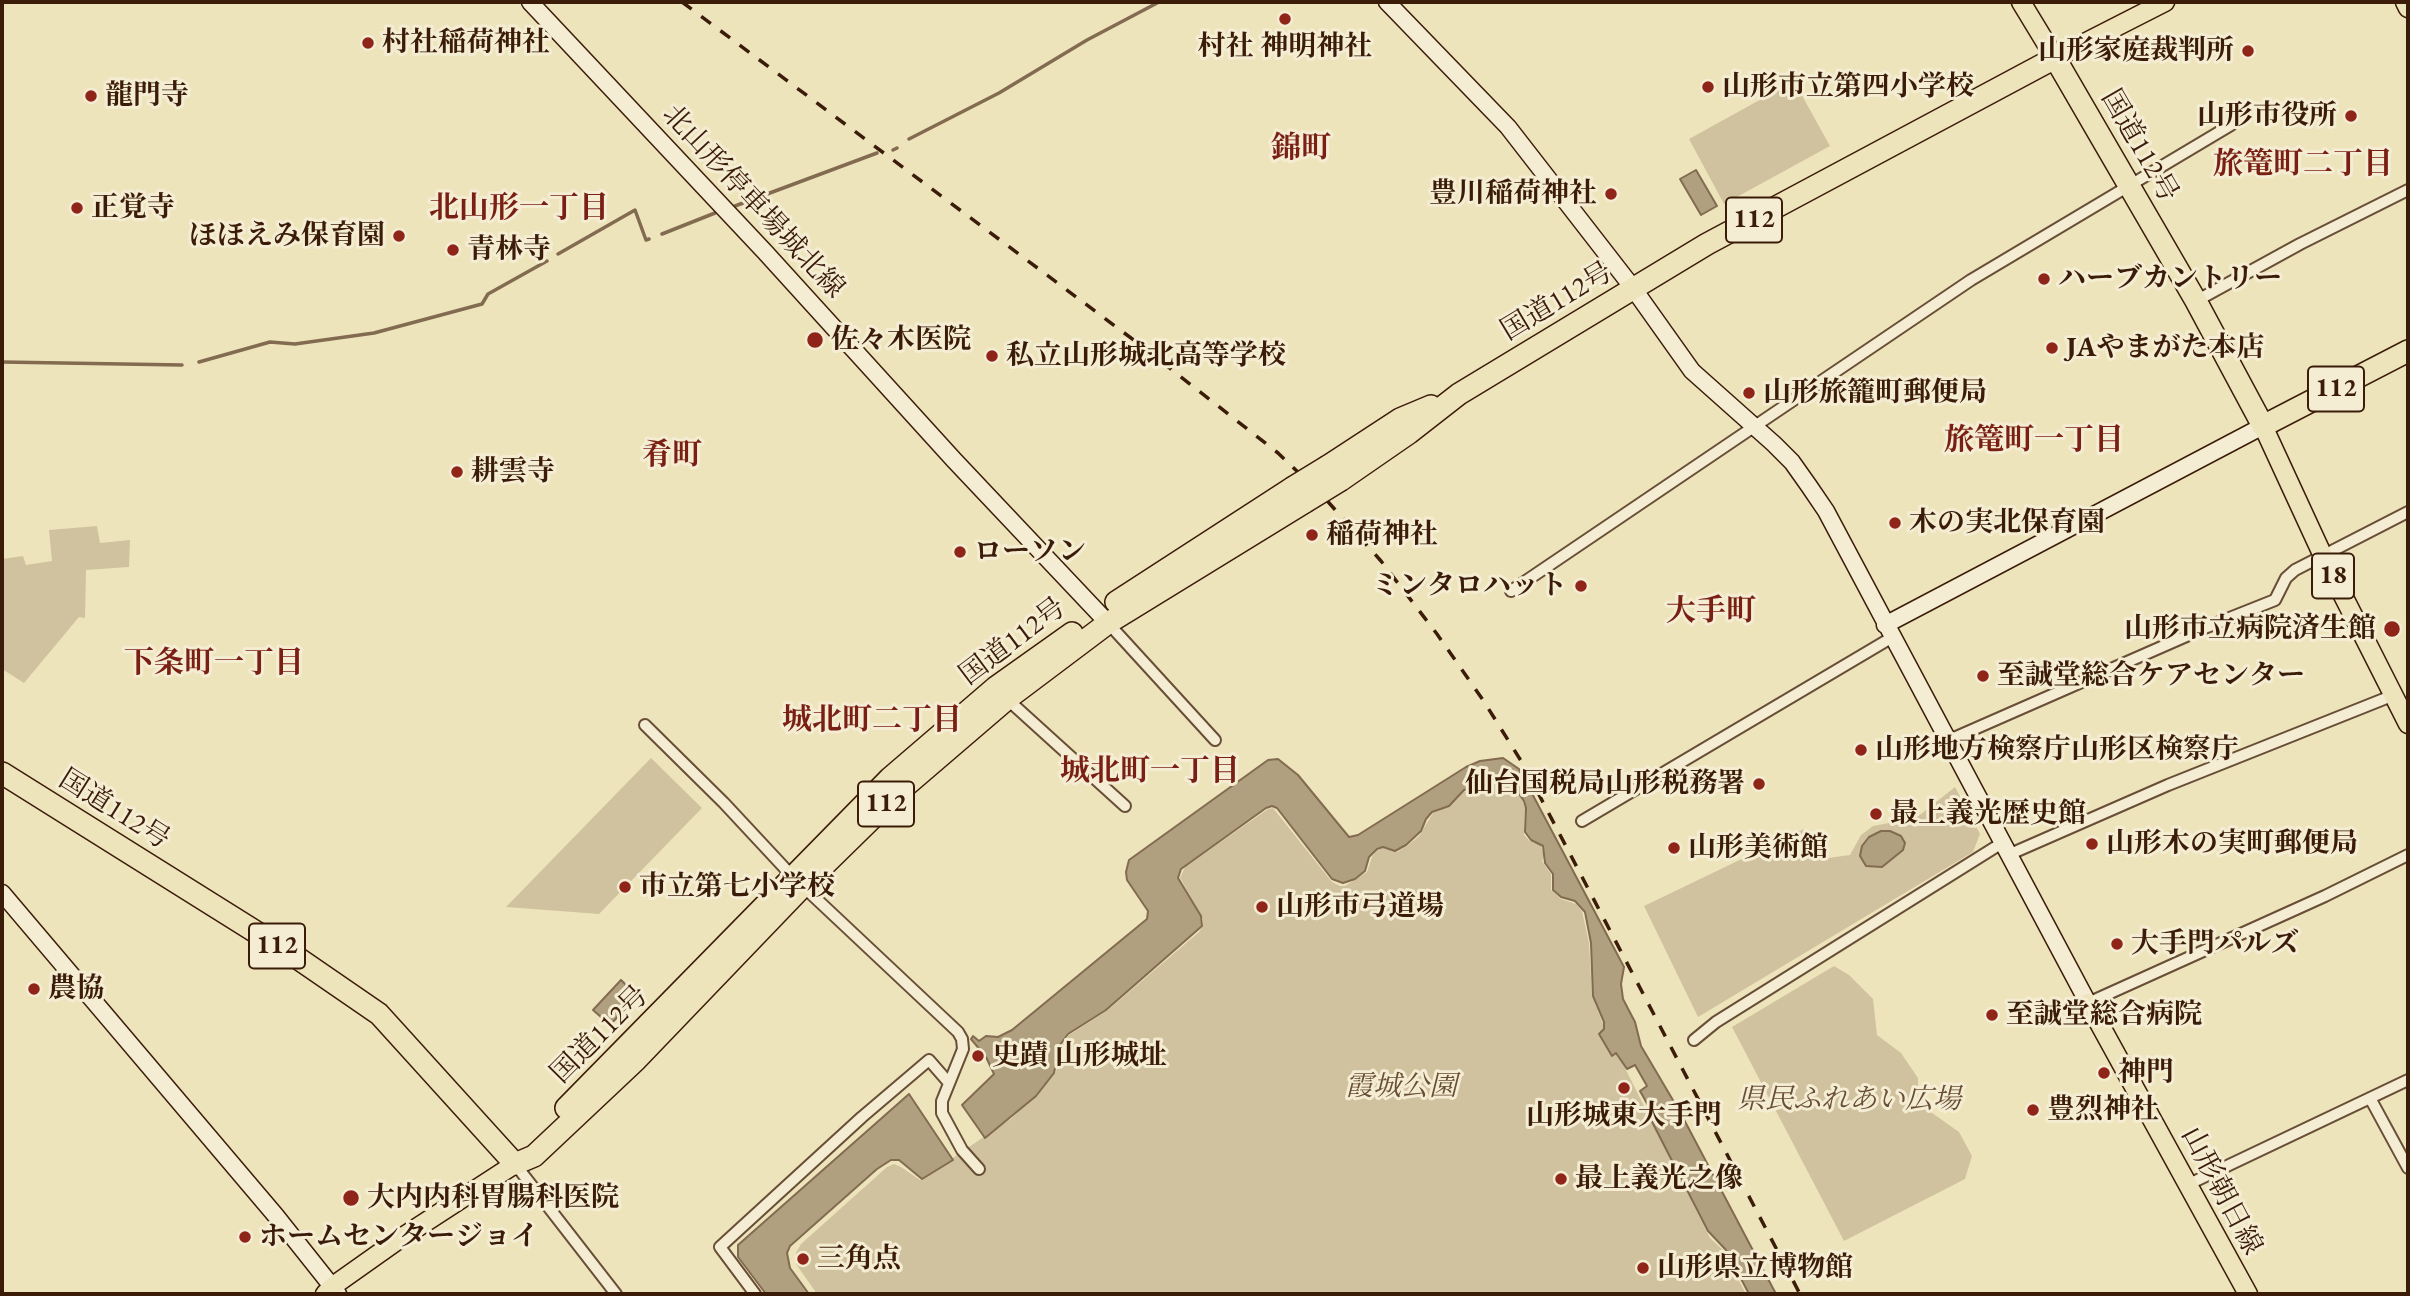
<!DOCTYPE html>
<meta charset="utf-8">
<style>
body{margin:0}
#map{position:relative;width:2410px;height:1296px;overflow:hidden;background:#eee4bc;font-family:"EB Garamond",serif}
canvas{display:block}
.frame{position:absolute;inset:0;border:4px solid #3b1c09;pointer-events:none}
</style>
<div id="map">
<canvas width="2410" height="1296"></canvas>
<div class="frame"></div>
</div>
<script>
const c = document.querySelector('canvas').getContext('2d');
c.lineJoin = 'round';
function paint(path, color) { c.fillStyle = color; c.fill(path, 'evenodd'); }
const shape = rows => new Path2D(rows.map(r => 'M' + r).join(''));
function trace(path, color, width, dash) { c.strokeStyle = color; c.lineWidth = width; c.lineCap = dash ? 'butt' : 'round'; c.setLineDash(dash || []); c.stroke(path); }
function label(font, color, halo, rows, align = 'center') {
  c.font = font + ' "EB Garamond","Noto Serif JP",serif'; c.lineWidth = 6; c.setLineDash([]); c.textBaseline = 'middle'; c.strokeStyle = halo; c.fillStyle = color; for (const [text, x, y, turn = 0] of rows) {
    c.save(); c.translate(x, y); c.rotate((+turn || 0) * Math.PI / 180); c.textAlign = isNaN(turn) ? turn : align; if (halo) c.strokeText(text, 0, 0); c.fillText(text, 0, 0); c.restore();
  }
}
paint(shape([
 [1794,81,1830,146,1724,204,1689,139],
 [97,526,100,543,130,540,129,567,86,570,85,618,79,617,24,683,2,669,2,559,23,556,26,565,52,561,49,530],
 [651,758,702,808,599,914,506,907],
 [1497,776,1508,781,1523,801,1525,808,1524,835,1530,841,1541,846,1544,855,1542,861,1551,874,1551,890,1561,899,1576,904,1582,911,1589,943,1592,996,1603,1024,1710,1238,1723,1250,1746,1294,817,1294,796,1264,796,1253,801,1244,887,1167,894,1164,901,1167,920,1180,1012,1118,1056,1072,1062,1045,1069,1035,1108,1010,1199,932,1203,926,1203,919,1180,878,1185,867,1268,809,1273,808,1332,882,1340,886,1345,886,1367,872,1372,857,1376,851,1383,848,1397,852,1407,846,1419,836,1433,813,1450,806,1463,792,1475,788,1484,779],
 [1955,787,1980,834,1973,852,1698,1017,1644,906,1804,829,1820,859,1850,855,1861,835,1873,826,1889,823,1906,826],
 [1834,966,1849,975,1873,999,1877,1035,1901,1053,1918,1078,1918,1103,1959,1132,1972,1156,1965,1179,1844,1241,1732,1027]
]), '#d0c29e');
const water = shape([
 [1696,170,1717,206,1701,215,1680,179,1696,170],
 [1503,758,1519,769,1624,967,1621,984,1623,999,1635,1022,1641,1046,1680,1112,1776,1294,1749,1294,1726,1250,1708,1231,1646,1110,1649,1107,1640,1091,1647,1086,1635,1065,1627,1069,1616,1053,1612,1056,1599,1034,1604,1029,1604,1022,1593,996,1591,943,1585,912,1575,901,1561,897,1553,890,1553,874,1545,863,1543,846,1531,840,1525,832,1526,808,1524,801,1509,780,1497,775,1484,778,1474,787,1464,790,1449,806,1432,812,1426,819,1421,831,1406,845,1395,851,1383,847,1377,849,1369,857,1365,871,1355,879,1343,883,1332,879,1277,808,1272,806,1266,808,1181,869,1178,878,1201,916,1202,926,1106,1010,1068,1034,1060,1045,1054,1073,1036,1096,985,1138,962,1105,994,1074,986,1057,971,1039,973,1036,979,1041,986,1036,998,1037,1012,1030,1147,919,1148,911,1127,880,1126,872,1129,860,1268,760,1278,759,1298,775,1349,837,1358,835,1466,767,1480,761,1503,758],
 [1881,831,1890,831,1901,836,1905,843,1903,850,1882,867,1866,866,1860,856,1862,846,1869,837,1881,831],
 [621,980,637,996,610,1025,593,1010,621,980],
 [909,1094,953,1160,922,1179,899,1160,891,1160,877,1169,790,1246,787,1253,790,1268,809,1294,766,1294,738,1257,738,1245,909,1094]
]);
paint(water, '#b1a07f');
trace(water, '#826b50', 2);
trace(shape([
 [909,139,999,93,1087,40,1159,2],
 [893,150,897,148],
 [735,206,877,153],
 [662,234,715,213],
 [558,254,635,210,646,240,649,239],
 [2,362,182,365],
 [199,362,270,342,295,344,374,333,482,304,488,294,547,261]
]), '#826b50', 3.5);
const street = shape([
 [2196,301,2300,244,2408,190],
 [1511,591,1971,280,2231,125],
 [1108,623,1215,740],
 [1007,699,1125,806],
 [645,725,724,803,792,876,958,1032,962,1039,963,1049,942,1101,942,1113,962,1150,979,1169],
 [1947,741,2207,627,2275,600,2286,578,2295,570,2408,512],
 [1582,821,1891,638],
 [2008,855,2168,785,2394,695],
 [2088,1003,2325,896,2408,855],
 [1694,1040,1716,1022,2002,843],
 [2370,1098,2408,1168],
 [515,1164,616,1294],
 [2187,1185,2408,1080],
 [755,1294,720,1247,862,1117,929,1060,949,1083]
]);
const secondary = shape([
 [530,2,765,252,954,460,1108,623],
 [1387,2,1508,127,1633,288,1692,371,1774,444,1792,462,1809,486,1826,511,2088,1003],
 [1885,625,2263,426],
 [2,893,276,1216,338,1294]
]);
const primary = shape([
 [2021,2,2055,58,2165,2],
 [2405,2,2408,8],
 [2263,426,2323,556,2408,724],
 [2088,1003,2248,1294],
 [325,1294,333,1286,398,1240,515,1164]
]);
const highway = shape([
 [1328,466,1400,419,1431,406],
 [1341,480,1409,433,1459,394,1707,244,2055,58,2196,301,2263,426,2408,351],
 [1116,602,1292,488],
 [2,773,299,959,379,1014,515,1164],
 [566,1108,890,778,996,687,1072,633],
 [515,1164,534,1156,636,1060,804,885,902,789,1007,699,1108,623,1305,502]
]);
trace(street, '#684e36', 14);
trace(secondary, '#3b1c09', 19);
trace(primary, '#3b1c09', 21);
trace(highway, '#3b1c09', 24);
trace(street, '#f4edd3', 10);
trace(secondary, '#f4edd3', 16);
trace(primary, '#eee4bc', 18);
trace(highway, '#eee4bc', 21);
trace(shape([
 [682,2,1135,341,1278,453,1322,495,1381,561,1437,634,1483,700,1523,764,1800,1294]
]), '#3b1c09', 3.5, [12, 12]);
const highwayBridge = shape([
 [1292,488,1328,466],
 [1305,502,1341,480]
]);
trace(highwayBridge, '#3b1c09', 24, []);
trace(highwayBridge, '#eee4bc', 21);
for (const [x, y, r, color] of [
 [1285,19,7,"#8f2418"],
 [368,43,7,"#8f2418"],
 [2248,51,7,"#8f2418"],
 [1708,87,7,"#8f2418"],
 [91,96,7,"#8f2418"],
 [2351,116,7,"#8f2418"],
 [1611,194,7,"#8f2418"],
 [77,208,7,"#8f2418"],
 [399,236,7,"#8f2418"],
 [453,250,7,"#8f2418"],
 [2044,279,7,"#8f2418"],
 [815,340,9,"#8f2418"],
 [2052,348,7,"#8f2418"],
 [992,356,7,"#8f2418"],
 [1749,393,7,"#8f2418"],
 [457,472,7,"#8f2418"],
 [1895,523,7,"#8f2418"],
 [1312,535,7,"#8f2418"],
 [960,552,7,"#8f2418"],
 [1581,586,7,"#8f2418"],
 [2392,629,9,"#8f2418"],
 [1983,676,7,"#8f2418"],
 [1861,750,7,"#8f2418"],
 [1759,784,7,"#8f2418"],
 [1876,814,7,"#8f2418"],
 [2092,844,7,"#8f2418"],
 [1674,848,7,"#8f2418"],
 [625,887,7,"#8f2418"],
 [1262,907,7,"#8f2418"],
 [2117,944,7,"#8f2418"],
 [34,989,7,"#8f2418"],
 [1992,1015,7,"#8f2418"],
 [978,1056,7,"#8f2418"],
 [2104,1073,7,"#8f2418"],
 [1624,1088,7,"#8f2418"],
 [2033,1110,7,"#8f2418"],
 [1561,1179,7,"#8f2418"],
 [351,1198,9,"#8f2418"],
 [245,1237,7,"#8f2418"],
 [803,1259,7,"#8f2418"],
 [1643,1268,7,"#8f2418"]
]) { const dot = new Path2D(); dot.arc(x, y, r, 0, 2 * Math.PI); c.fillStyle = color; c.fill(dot); trace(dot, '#f4edd3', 2.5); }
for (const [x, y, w] of [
 [1754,220,56],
 [2336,389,56],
 [2333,576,42],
 [886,804,56],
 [277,946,56]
]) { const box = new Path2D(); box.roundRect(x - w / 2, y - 22.5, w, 45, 5); c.fillStyle = '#f4edd3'; c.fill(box); trace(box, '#3b1c09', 2); }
label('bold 26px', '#3b1c09', null, [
 ["112",1754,220],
 ["112",2336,389],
 ["18",2333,576],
 ["112",886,804],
 ["112",277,946]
]);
label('bold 28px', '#3b1c09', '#f4edd3', [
 ["村社稲荷神社",382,43],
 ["村社 神明神社",1285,47,"center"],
 ["山形家庭裁判所",2234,51,"right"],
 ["山形市立第四小学校",1722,87],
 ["龍門寺",105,96],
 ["山形市役所",2337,116,"right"],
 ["豊川稲荷神社",1597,194,"right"],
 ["正覚寺",91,208],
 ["ほほえみ保育園",385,236,"right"],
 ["青林寺",467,250],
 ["ハーブカントリー",2058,279],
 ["佐々木医院",831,340],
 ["JAやまがた本店",2066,348],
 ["私立山形城北高等学校",1006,356],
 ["山形旅籠町郵便局",1763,393],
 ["耕雲寺",471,472],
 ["木の実北保育園",1909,523],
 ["稲荷神社",1326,535],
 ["ローソン",974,552],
 ["ミンタロハット",1567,586,"right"],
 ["山形市立病院済生館",2376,629,"right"],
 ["至誠堂総合ケアセンター",1997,676],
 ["山形地方検察庁山形区検察庁",1875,750],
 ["仙台国税局山形税務署",1745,784,"right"],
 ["最上義光歴史館",1890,814],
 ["山形木の実町郵便局",2106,844],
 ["山形美術館",1688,848],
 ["市立第七小学校",639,887],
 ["山形市弓道場",1276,907],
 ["大手門パルズ",2131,944],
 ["農協",48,989],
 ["至誠堂総合病院",2006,1015],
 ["史蹟 山形城址",992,1056],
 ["神門",2118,1073],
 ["豊烈神社",2047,1110],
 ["山形城東大手門",1624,1116,"center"],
 ["最上義光之像",1575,1179],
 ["大内内科胃腸科医院",367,1198],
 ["ホームセンタージョイ",259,1237],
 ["三角点",817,1259],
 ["山形県立博物館",1657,1268]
], 'left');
label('28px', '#3b1c09', '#f4edd3', [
 ["国道112号",2139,146,60],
 ["北山形停車場城北線",753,202,47],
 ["国道112号",1557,302,-31],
 ["国道112号",1013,642,-37],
 ["国道112号",114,810,32],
 ["国道112号",600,1035,-45],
 ["山形朝日線",2221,1191,62]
]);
label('italic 28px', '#684e36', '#f4edd3', [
 ["霞城公園",1401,1087],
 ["県民ふれあい広場",1849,1100]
]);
label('bold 30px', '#7a1f14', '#f4edd3', [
 ["錦町",1301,149],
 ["旅篭町二丁目",2303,165],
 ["北山形一丁目",519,209],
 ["旅篭町一丁目",2034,441],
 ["肴町",672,456],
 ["大手町",1711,612],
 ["下条町一丁目",214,664],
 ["城北町二丁目",872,721],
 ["城北町一丁目",1150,772]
]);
</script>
